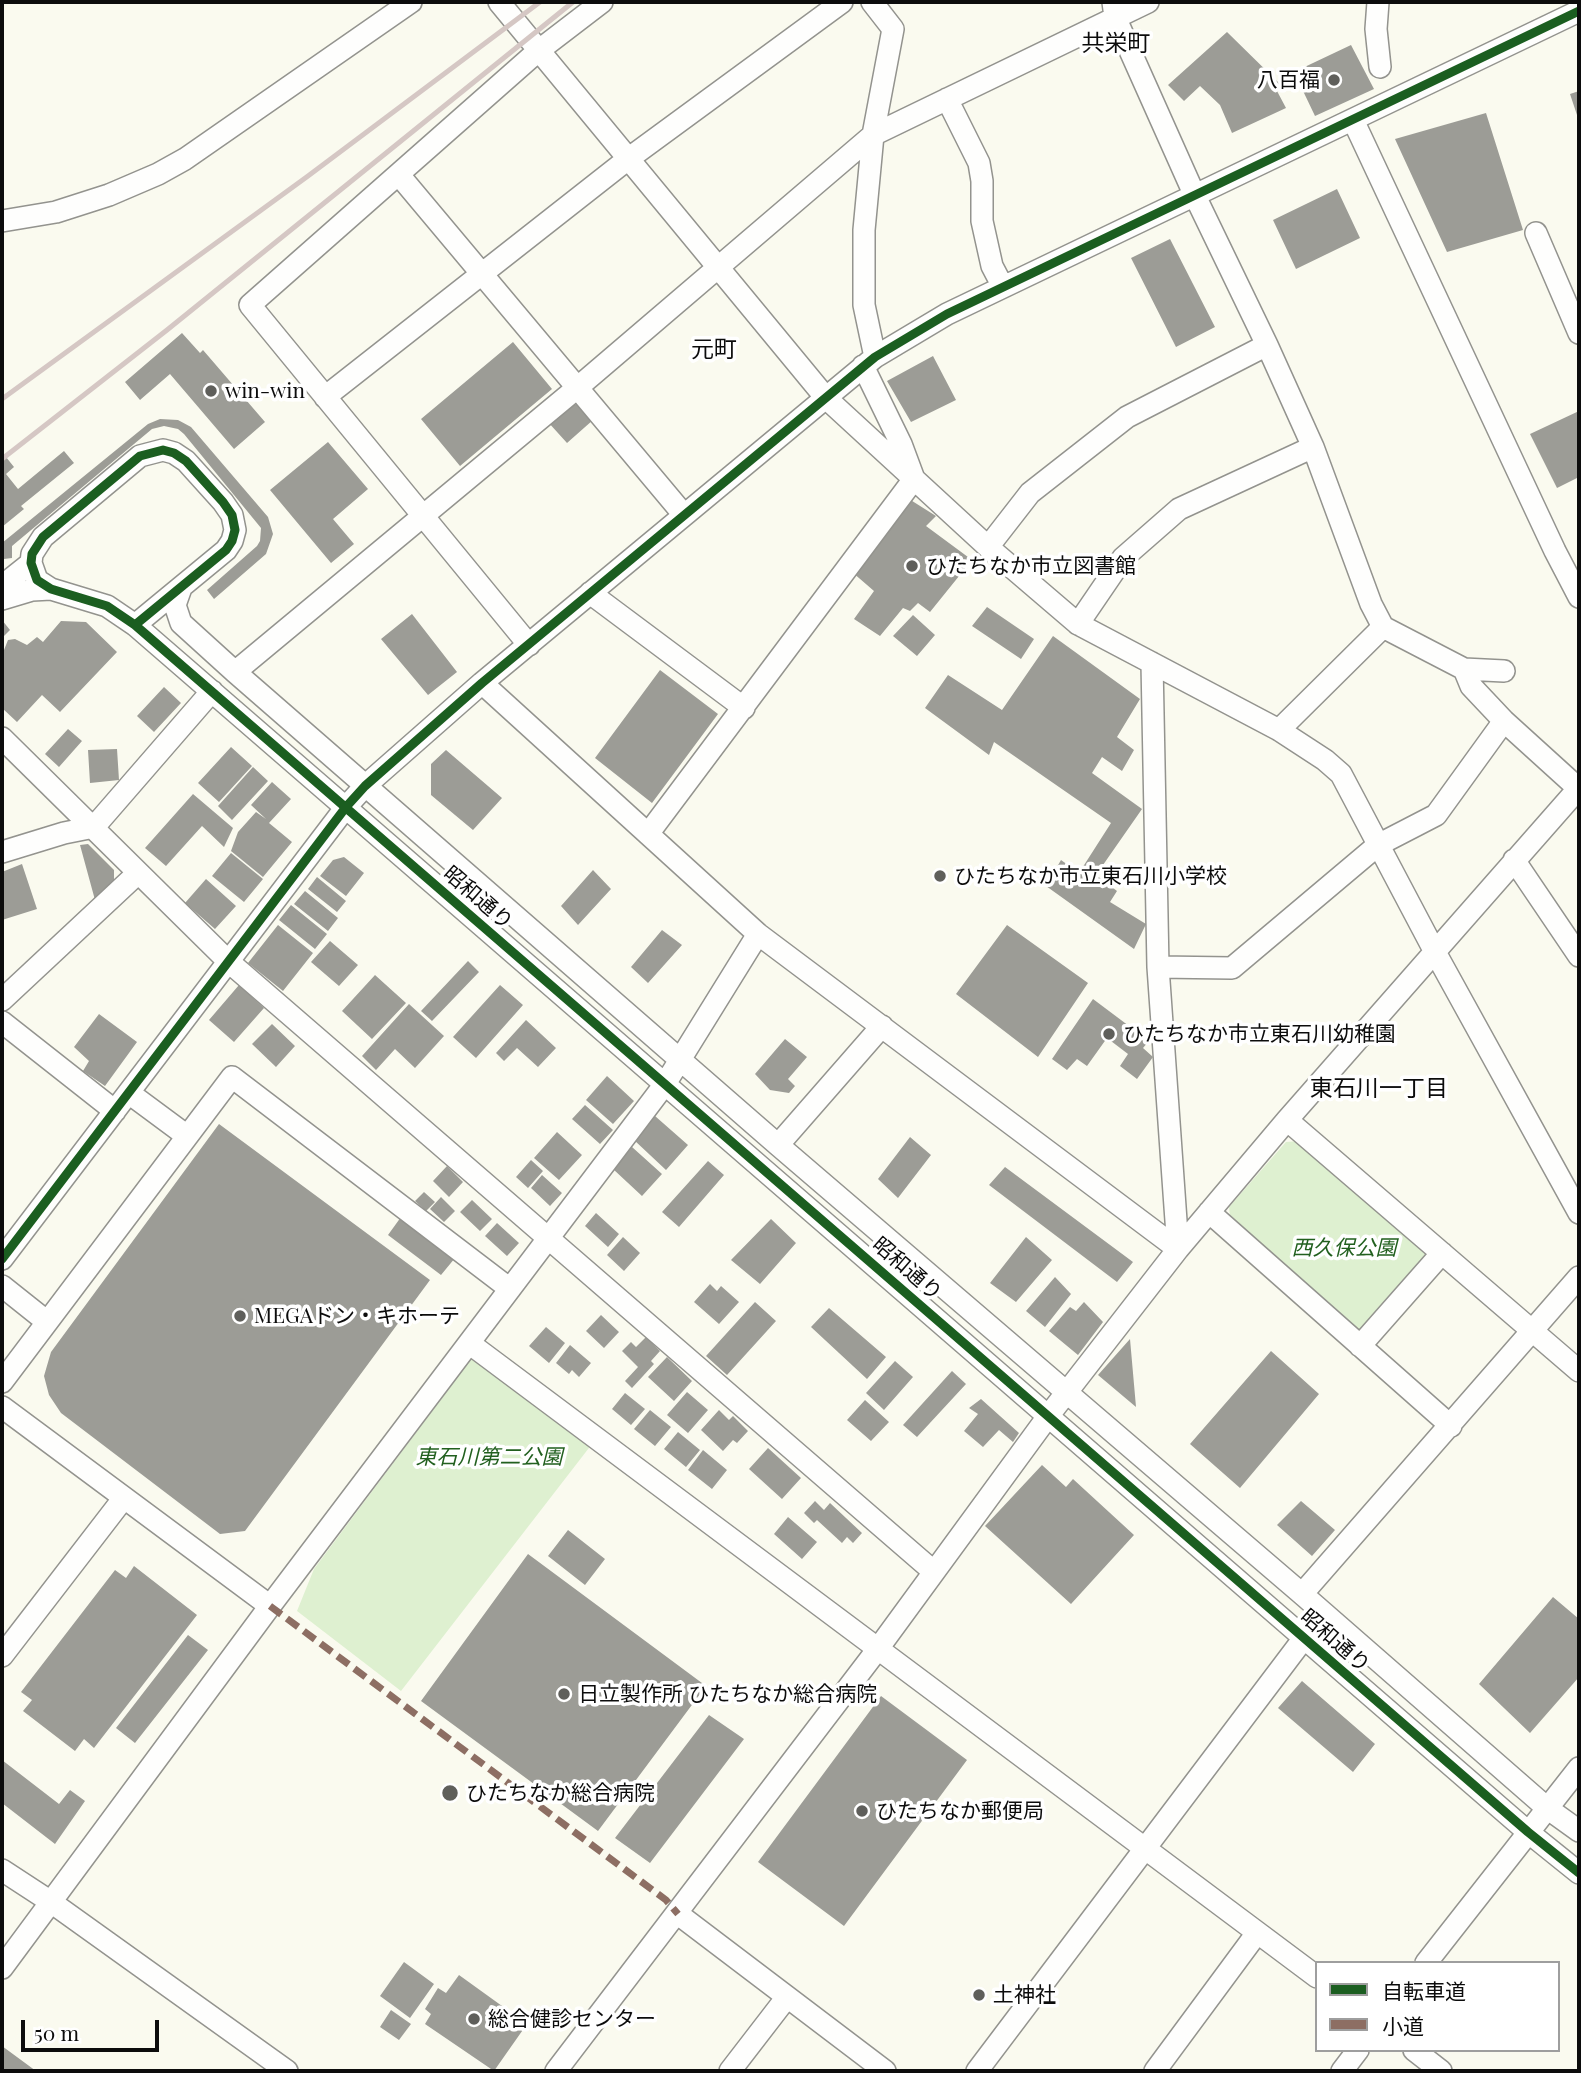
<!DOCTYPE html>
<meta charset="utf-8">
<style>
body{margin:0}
#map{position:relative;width:1581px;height:2073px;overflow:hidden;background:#fafaef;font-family:"Playfair Display","Noto Sans JP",serif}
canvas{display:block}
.frame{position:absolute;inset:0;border:4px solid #0c0c0c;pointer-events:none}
.legend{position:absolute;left:1315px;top:1961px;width:245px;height:91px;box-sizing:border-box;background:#fff;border:2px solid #9e9e9e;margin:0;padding:9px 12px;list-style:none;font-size:21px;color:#0c0c0c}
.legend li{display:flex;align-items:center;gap:14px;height:35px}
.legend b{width:35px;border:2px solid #9e9e9e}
.scale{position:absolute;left:21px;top:2020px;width:138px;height:32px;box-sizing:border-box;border:4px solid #0c0c0c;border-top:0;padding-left:9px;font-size:21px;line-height:24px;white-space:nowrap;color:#0c0c0c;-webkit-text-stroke:5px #fff;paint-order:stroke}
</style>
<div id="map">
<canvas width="1581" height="2073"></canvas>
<div class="frame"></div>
<ul class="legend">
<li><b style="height:9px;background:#1b5e20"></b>自転車道</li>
<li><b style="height:9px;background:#8d6e63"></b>小道</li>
</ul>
<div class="scale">50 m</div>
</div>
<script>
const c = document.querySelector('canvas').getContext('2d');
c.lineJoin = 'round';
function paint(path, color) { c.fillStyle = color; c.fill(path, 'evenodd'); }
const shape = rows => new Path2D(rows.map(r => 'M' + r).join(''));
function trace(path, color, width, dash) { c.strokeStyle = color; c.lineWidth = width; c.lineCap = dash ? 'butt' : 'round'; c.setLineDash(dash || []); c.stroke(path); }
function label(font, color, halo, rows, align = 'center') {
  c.font = font + ' "Playfair Display","Noto Sans JP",serif'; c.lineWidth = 7; c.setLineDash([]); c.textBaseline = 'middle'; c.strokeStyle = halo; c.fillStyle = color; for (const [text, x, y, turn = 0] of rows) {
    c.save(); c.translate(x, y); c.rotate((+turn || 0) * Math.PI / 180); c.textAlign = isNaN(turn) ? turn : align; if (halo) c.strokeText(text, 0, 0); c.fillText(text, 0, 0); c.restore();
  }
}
paint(shape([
 [1299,1141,1429,1253,1360,1331,1230,1217,1229,1207,1286,1142],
 [479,1355,592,1444,401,1691,297,1611,314,1569,471,1359]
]), '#def0d0');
paint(shape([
 [1227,32,1281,85,1277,91,1286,108,1232,133,1220,105,1200,86,1184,101,1168,85],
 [1351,45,1374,89,1315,116,1294,72],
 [1579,91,1579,121,1570,94],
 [1486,113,1523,230,1447,252,1395,139],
 [1337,189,1360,238,1296,269,1273,220],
 [1170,239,1215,327,1176,347,1131,258],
 [182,333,200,353,203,350,265,422,234,449,170,374,140,400,125,382],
 [513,342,552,389,460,466,421,419],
 [933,356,956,400,911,422,887,381],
 [568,404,581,405,593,420,567,443,548,422],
 [1579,411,1579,477,1557,488,1530,434],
 [160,419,178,420,191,427,268,517,273,534,266,554,214,599,207,590,257,546,260,541,261,528,184,434,178,429,164,426,152,429,12,546,12,558,4,559,2,543,148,424],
 [328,442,368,489,333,519,354,544,331,563,270,490],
 [64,451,74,463,21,506,24,509,2,527,2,452,14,467,6,474,18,489],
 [909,499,936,516,926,526,972,560,930,612,918,603,910,611,903,608,880,636,854,619,874,591,852,572],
 [987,607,1034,639,1021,659,972,626],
 [412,614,457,672,428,695,381,639],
 [913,615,935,635,917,656,893,636],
 [2,620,10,630,2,638],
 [61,621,86,622,117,652,60,712,42,695,17,722,2,708,2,655,8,640,15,639,27,645,37,637,43,642],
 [1053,636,1140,699,1117,737,1134,750,1122,771,1102,757,1092,773,1142,809,1096,875,1117,891,1110,902,1146,924,1134,949,1046,886,1061,860,1079,873,1111,823,994,742,989,755,925,708,948,675,1002,710],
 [660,670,718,714,652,803,595,758],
 [164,687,181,703,154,732,137,716],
 [68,729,82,741,59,767,45,754],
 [231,747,252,766,219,802,198,783],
 [117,749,119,780,90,783,88,750],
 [446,750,502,798,473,830,431,795,431,764],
 [253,767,268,781,232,820,218,806],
 [272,782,291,799,269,823,292,842,263,877,231,851,238,832,256,812,266,819,251,805],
 [193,794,233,828,224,847,202,826,166,866,145,848],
 [88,844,114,870,114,881,95,900,80,845],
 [231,853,263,879,244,902,212,876],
 [344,857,364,873,346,896,320,876,333,860],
 [22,864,37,909,2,920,2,872],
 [593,870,611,889,578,925,561,906],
 [317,877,346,901,337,912,308,889],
 [206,879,236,906,215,929,185,903],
 [305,891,338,918,328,931,294,904],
 [291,905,327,934,315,949,279,920],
 [278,925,313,953,283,991,248,963],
 [1007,925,1088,983,1038,1057,956,994],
 [662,930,682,945,648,983,631,967],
 [330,941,358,965,339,986,311,962],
 [468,961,479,972,432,1021,421,1011],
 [375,975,406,1003,372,1039,342,1011],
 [239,985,264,1008,234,1042,209,1020],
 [500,985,523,1005,476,1058,453,1037],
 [1093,999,1149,1041,1143,1048,1153,1057,1137,1079,1120,1066,1128,1054,1107,1038,1087,1066,1077,1059,1067,1070,1052,1059],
 [409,1004,444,1036,415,1068,395,1049,376,1070,362,1056],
 [99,1014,137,1042,105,1086,83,1071,89,1061,74,1047],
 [526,1020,556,1048,538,1067,517,1048,504,1061,496,1053],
 [272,1024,295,1046,276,1067,252,1044],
 [785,1039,807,1057,788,1079,795,1086,789,1093,770,1090,755,1074],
 [607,1076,634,1101,613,1124,586,1100],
 [585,1105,613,1130,600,1144,572,1119],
 [655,1116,688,1145,666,1170,634,1140],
 [219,1124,430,1280,245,1531,220,1534,61,1413,49,1395,44,1376,51,1352],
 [557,1132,582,1155,559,1180,534,1158],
 [910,1137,931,1155,898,1198,878,1179],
 [632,1147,662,1174,642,1196,613,1169],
 [531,1160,543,1171,528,1188,516,1177],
 [708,1161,724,1175,679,1227,662,1212],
 [447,1166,463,1182,449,1197,433,1181],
 [1005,1167,1133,1262,1117,1282,989,1185],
 [542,1175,562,1193,550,1206,531,1188],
 [424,1192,435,1202,426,1211,415,1201],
 [441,1197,455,1211,444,1222,430,1209],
 [472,1200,492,1219,480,1231,460,1212],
 [596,1213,619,1234,608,1247,585,1226],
 [401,1217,455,1258,441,1275,388,1235],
 [771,1219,796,1243,760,1284,731,1260],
 [497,1223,519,1243,507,1256,485,1236],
 [623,1237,640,1253,624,1271,607,1255],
 [1026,1237,1052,1260,1016,1302,990,1283],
 [1055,1277,1071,1294,1045,1327,1026,1311],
 [710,1284,717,1291,721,1286,739,1302,719,1324,694,1302],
 [755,1302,776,1321,727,1375,706,1356],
 [1084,1302,1103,1322,1078,1355,1049,1331,1070,1307,1076,1311],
 [829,1308,886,1357,867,1379,811,1327],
 [601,1315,619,1332,604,1348,586,1331],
 [546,1327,565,1343,549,1363,529,1346],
 [646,1337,660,1351,651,1361,654,1364,632,1388,625,1381,638,1367,622,1351,631,1342,636,1347],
 [1130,1339,1136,1407,1098,1375],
 [570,1345,591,1363,579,1377,572,1370,569,1374,556,1363],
 [1271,1351,1319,1394,1240,1488,1190,1444],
 [667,1357,692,1381,674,1401,648,1377],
 [895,1361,913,1377,884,1410,866,1393],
 [952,1371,966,1384,917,1437,903,1425],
 [687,1392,708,1410,688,1433,667,1415],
 [625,1393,645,1409,631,1425,612,1409],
 [981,1399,1019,1433,1013,1442,999,1430,983,1447,964,1431,978,1414,969,1408],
 [865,1400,889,1422,871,1441,847,1420],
 [650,1410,671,1427,655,1446,634,1429],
 [719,1410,729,1420,733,1416,748,1431,737,1443,733,1440,723,1451,701,1430],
 [678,1432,700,1450,686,1467,664,1449],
 [768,1448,801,1478,782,1499,749,1469],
 [703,1450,727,1470,712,1489,688,1470],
 [1042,1465,1066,1487,1073,1479,1134,1535,1071,1604,985,1526],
 [815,1501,824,1510,830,1503,862,1533,853,1543,847,1537,842,1543,817,1520,814,1523,804,1513],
 [1301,1501,1335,1530,1312,1556,1277,1525],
 [788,1517,817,1542,802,1559,774,1534],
 [568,1530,605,1559,585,1585,548,1556],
 [528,1554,706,1686,598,1831,421,1701],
 [134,1566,197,1615,94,1748,84,1739,75,1751,23,1711,32,1700,21,1692,115,1570,126,1578],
 [1553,1597,1579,1619,1579,1677,1530,1733,1479,1684],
 [188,1635,208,1650,135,1743,116,1728],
 [1302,1681,1375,1744,1353,1772,1278,1708],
 [881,1696,967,1760,844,1926,758,1862],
 [709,1715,744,1739,650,1863,615,1838],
 [2,1760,59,1804,70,1790,85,1801,55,1844,2,1803],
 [404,1962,434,1984,410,2018,380,1996],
 [459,1975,527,2024,494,2071,425,2024,431,2014,425,2009,438,1988,446,1993],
 [391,2010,411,2024,399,2040,380,2027],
 [2,2046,36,2071,2,2071]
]), '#9c9c96');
const minor = shape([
 [499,2,826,398,988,547,1078,624,1279,730,1325,760,1341,774,1435,952,1579,1213],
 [872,2,893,29,873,135,864,230,864,305,875,357],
 [1113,2,1115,17,1195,196,1267,345,1313,447,1371,604,1383,627,1464,669,1504,671],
 [1378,2,1376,29,1380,67],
 [947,99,979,163,982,181,982,221,992,266,1003,287],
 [1353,120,1555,551,1579,597],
 [399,175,684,515],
 [2,221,56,212,109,195,158,174,185,159,411,2],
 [1536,233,1579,333],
 [325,397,628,159,842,2],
 [988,547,1030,493,1127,417,1267,345],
 [2,586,31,563],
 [181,588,175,605,181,623,235,672,778,1145,1302,1594,1547,1808,1579,1831],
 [590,593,744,708],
 [2,599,32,590,51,589],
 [1078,624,1123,558,1179,509,1313,447],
 [135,625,226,550,232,541,235,530,232,515,223,502,186,461,174,453,163,450,140,456,43,537,32,554,31,563,37,580,51,589,107,606,135,625,1528,1832,1579,1873],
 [529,645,250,305,538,51,602,2],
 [1152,663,1158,967,1178,1249],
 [1464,669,1471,686,1504,721,1579,789],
 [235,672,577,388,873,135,1148,2],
 [482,683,758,934,1178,1249],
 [1279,730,1383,627],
 [2,738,229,962,933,1571],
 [648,834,914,479,901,444,863,366],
 [2,852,64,833,94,827,212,691],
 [1514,860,1579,956],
 [1158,967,1232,968,1378,845,1436,815,1504,721],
 [2,1000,138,873],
 [2,1022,115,1111],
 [129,1093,187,1136],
 [1287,1120,1579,1371],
 [778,1145,882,1026],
 [1209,1212,1451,1426],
 [2,1259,346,807,365,786,482,683,875,357,947,314,1579,11],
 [2,1286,46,1321],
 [469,1343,1317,1977],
 [1360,1346,1442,1253],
 [2,1382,232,1077,510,1289],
 [2,1407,270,1606],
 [1302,1594,1579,1277],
 [2,1656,123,1499],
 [2,1870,51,1902,287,2071],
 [678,1914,885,2071],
 [1426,1963,1579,1768],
 [2,1968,270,1606,665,1084,758,934],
 [1414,2050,1441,2071],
 [556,2071,877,1650,1049,1415,1178,1249,1287,1120,1578,789],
 [730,2071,787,1997],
 [977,2071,1304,1638],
 [1155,2071,1257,1933],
 [1342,2071,1358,2050]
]);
trace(minor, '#93938e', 24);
trace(minor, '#fefefd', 21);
trace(shape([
 [2,399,308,176,540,2],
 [2,459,167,330,573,2]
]), '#d5c7c4', 5);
trace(shape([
 [270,1606,666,1900,678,1914]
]), '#8d6e63', 7, [14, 7]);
trace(shape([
 [135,625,226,550,232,541,235,530,232,515,223,502,186,461,174,453,163,450,140,456,43,537,32,554,31,563,37,580,51,589,107,606,135,625,1528,1832,1579,1873],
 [2,1259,346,807,365,786,482,683,875,357,947,314,1579,11]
]), '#1b5e20', 9);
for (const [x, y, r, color] of [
 [1334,80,7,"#5f5f5b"],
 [211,391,7,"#5f5f5b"],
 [912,566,7,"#5f5f5b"],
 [940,876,7,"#5f5f5b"],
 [1109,1034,7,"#5f5f5b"],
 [240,1316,7,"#5f5f5b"],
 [564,1694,7,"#5f5f5b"],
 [450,1793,9,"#5f5f5b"],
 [862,1811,7,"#5f5f5b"],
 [979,1995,7,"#5f5f5b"],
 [474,2019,7,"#5f5f5b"]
]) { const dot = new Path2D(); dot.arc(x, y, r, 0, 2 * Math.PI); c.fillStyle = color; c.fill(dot); trace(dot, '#fff', 2.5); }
label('21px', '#0c0c0c', '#fff', [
 ["八百福",1320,80,"right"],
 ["win-win",225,391],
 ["ひたちなか市立図書館",926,566],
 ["ひたちなか市立東石川小学校",954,876],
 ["ひたちなか市立東石川幼稚園",1123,1034],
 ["MEGAドン・キホーテ",254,1316],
 ["日立製作所 ひたちなか総合病院",578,1694],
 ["ひたちなか総合病院",466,1793],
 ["ひたちなか郵便局",876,1811],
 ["土神社",993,1995],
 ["総合健診センター",488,2019]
], 'left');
label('21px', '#0c0c0c', '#fff', [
 ["昭和通り",478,898,41],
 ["昭和通り",907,1269,41],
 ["昭和通り",1335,1641,41]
]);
label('italic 21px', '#22601f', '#fff', [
 ["西久保公園",1344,1248],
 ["東石川第二公園",489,1457]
]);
label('23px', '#0c0c0c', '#fff', [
 ["共栄町",1116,44],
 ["元町",714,350],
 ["東石川一丁目",1379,1089]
]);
</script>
